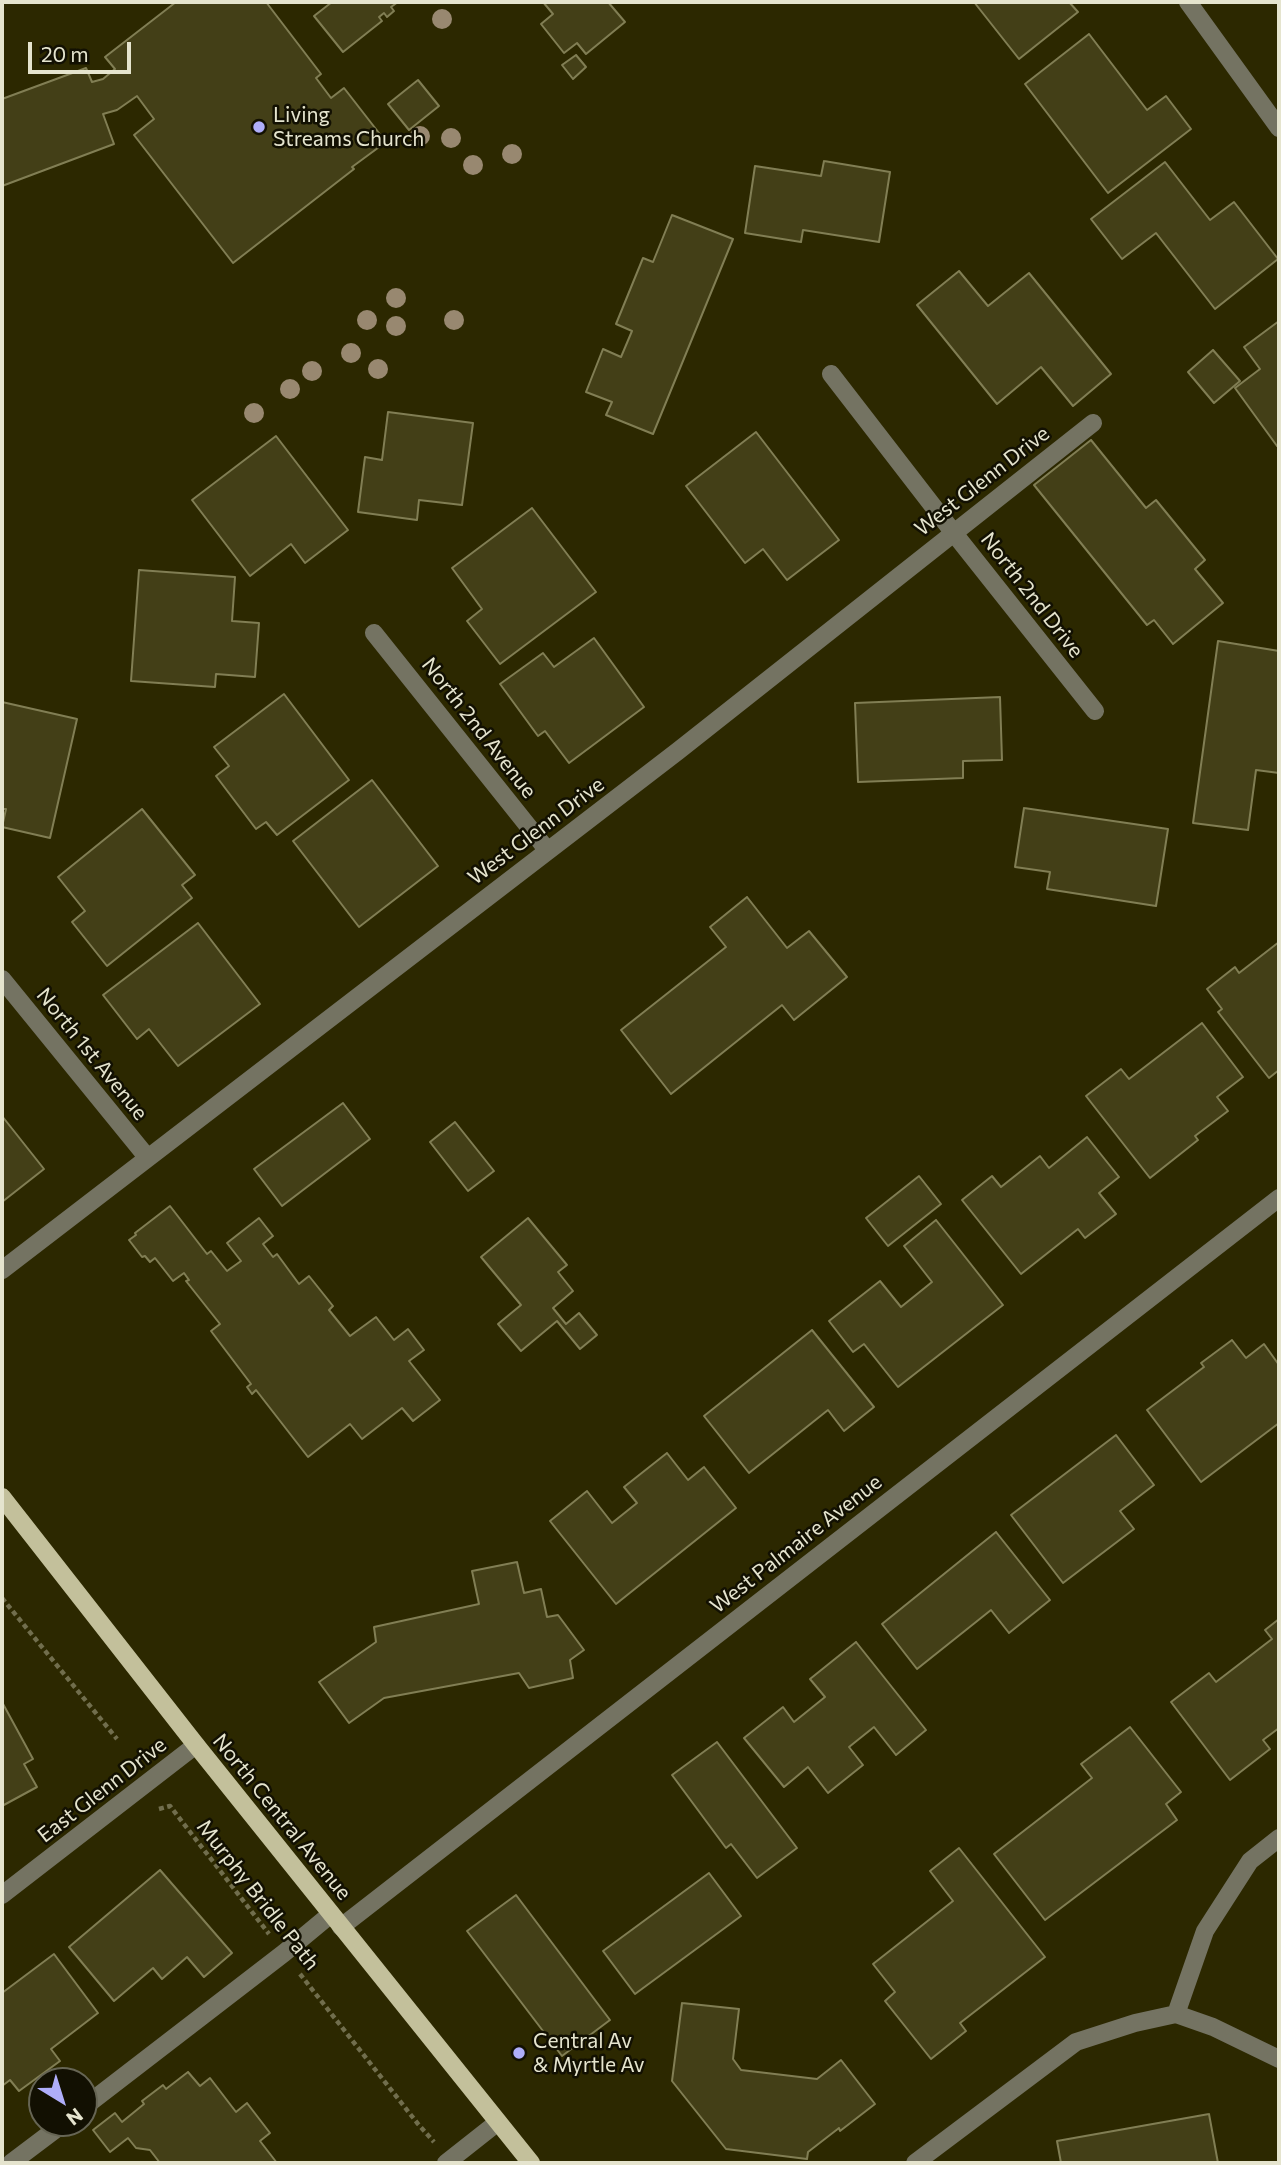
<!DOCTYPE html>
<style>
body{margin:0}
#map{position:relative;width:1281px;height:2165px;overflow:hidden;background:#2c2800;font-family:Commissioner,sans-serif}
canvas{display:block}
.frame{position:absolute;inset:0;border:4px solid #e5e4ce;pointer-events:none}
.north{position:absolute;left:28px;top:2067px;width:70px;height:70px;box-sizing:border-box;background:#121002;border:2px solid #666554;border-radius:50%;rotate:142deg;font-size:19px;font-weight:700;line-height:28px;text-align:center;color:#e5e4ce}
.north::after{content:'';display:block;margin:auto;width:24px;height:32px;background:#afaefa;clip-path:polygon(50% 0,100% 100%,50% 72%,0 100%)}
.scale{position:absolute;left:28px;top:42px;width:103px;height:32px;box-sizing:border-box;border:4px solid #e5e4ce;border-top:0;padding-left:9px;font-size:21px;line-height:24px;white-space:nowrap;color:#e5e4ce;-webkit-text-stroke:5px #121002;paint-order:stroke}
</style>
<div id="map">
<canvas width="1281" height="2165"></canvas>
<div class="frame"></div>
<div class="north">N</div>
<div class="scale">20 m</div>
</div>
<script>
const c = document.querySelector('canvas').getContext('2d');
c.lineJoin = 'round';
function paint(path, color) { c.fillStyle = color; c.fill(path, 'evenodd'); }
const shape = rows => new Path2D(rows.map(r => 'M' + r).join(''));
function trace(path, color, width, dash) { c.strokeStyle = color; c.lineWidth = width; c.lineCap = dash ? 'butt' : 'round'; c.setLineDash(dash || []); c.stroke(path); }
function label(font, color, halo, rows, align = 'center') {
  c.font = font + ' Commissioner,sans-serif'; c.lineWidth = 5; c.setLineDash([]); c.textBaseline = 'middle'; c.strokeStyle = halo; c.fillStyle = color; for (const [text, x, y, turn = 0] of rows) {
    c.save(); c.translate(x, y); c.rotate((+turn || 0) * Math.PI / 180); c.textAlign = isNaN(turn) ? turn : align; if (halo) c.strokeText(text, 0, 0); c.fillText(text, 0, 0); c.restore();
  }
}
const building = shape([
 [176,2,266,2,321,74,316,78,331,98,344,88,386,142,352,167,354,169,233,263,134,135,154,119,137,96,117,110,103,114,114,144,2,186,2,99,86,68,92,82,103,79,115,69,105,57,176,2],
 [332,2,398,2,391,7,394,11,387,17,384,13,379,17,382,21,343,52,314,16,332,2],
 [543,2,608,2,625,22,586,54,577,43,564,53,541,24,553,14,543,2],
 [974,2,1069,2,1078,12,1019,59,974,2],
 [1089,34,1147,110,1166,96,1191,129,1108,193,1025,84,1089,34],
 [576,55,586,67,573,79,562,65,576,55],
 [418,80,439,106,409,130,388,104,418,80],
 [824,161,890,172,879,242,803,230,801,242,745,233,755,166,821,176,824,161],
 [1165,162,1210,220,1234,202,1278,259,1215,309,1156,233,1122,259,1091,219,1165,162],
 [672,215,733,239,653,434,606,415,612,402,586,392,603,349,621,357,632,331,616,324,643,258,653,262,672,215],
 [959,271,988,306,1029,273,1111,374,1073,406,1041,367,997,404,917,305,959,271],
 [1279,321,1279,444,1277,446,1235,388,1260,369,1244,347,1279,321],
 [1213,350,1240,381,1214,403,1188,372,1213,350],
 [388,412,473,423,462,505,419,500,417,520,358,512,365,457,382,460,388,412],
 [756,432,839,540,787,580,763,549,745,563,686,486,756,432],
 [276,436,348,530,305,563,291,544,250,576,192,500,276,436],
 [1091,440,1146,508,1156,500,1205,560,1195,569,1223,603,1173,644,1154,620,1147,625,1034,485,1091,440],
 [532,508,596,592,500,664,467,621,482,609,452,568,532,508],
 [139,570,235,577,232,621,259,623,255,677,216,674,215,687,131,681,139,570],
 [594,638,644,707,569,763,545,731,538,736,500,684,543,653,554,667,594,638],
 [1218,641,1279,651,1279,773,1256,770,1248,830,1193,823,1218,641],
 [284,694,349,780,277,835,266,822,256,829,216,776,229,766,214,747,284,694],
 [1000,697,1002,760,963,761,963,778,858,782,855,703,1000,697],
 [2,702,77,719,50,838,2,827,6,809,2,809,2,702],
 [372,780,438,866,359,927,293,841,372,780],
 [1024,808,1168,829,1156,906,1047,889,1050,872,1015,867,1024,808],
 [142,809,195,875,182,885,192,898,107,966,72,922,85,911,58,877,142,809],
 [747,897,787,948,809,931,847,977,794,1020,782,1005,671,1094,621,1030,726,947,710,927,747,897],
 [198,923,260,1004,178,1066,149,1029,137,1039,103,995,198,923],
 [1279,942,1279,1070,1269,1078,1218,1012,1222,1009,1207,989,1235,967,1239,973,1279,942],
 [1202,1023,1243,1077,1217,1097,1228,1111,1195,1136,1198,1140,1150,1178,1086,1096,1121,1069,1129,1079,1202,1023],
 [343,1103,370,1139,282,1206,254,1169,343,1103],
 [2,1116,44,1169,2,1202,2,1116],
 [455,1122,494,1171,468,1191,430,1142,455,1122],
 [1087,1137,1119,1177,1099,1193,1116,1214,1085,1238,1078,1229,1021,1274,962,1200,992,1176,1001,1187,1040,1156,1049,1168,1087,1137],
 [919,1176,941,1204,888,1246,866,1218,919,1176],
 [170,1206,207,1254,211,1251,227,1271,241,1261,227,1243,259,1218,273,1236,263,1244,273,1257,277,1254,299,1284,309,1276,333,1306,329,1310,350,1336,376,1317,394,1340,408,1329,424,1350,409,1361,440,1400,413,1421,402,1408,362,1439,350,1424,308,1457,256,1390,252,1394,247,1387,251,1384,211,1331,220,1324,186,1281,189,1280,184,1273,173,1281,155,1258,150,1262,145,1256,142,1257,129,1240,136,1235,135,1233,170,1206],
 [528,1218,567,1265,558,1272,573,1291,553,1308,566,1324,579,1313,597,1335,580,1349,557,1321,521,1351,498,1324,521,1305,481,1257,528,1218],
 [936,1220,1003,1305,898,1387,864,1344,853,1352,829,1321,880,1281,901,1307,932,1282,904,1246,936,1220],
 [812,1330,874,1407,844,1431,828,1410,749,1473,704,1416,812,1330],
 [1232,1340,1246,1358,1264,1344,1279,1365,1279,1423,1201,1482,1147,1410,1204,1367,1201,1363,1232,1340],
 [1116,1435,1154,1485,1120,1511,1134,1529,1063,1583,1011,1515,1116,1435],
 [667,1453,688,1480,704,1467,736,1508,616,1604,550,1521,587,1491,612,1523,637,1503,624,1487,667,1453],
 [996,1532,1050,1600,1009,1633,991,1610,917,1669,882,1624,996,1532],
 [517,1562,524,1593,541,1589,547,1617,558,1615,584,1650,570,1660,573,1678,529,1688,519,1673,384,1698,349,1723,319,1682,376,1642,374,1627,479,1604,472,1571,517,1562],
 [1279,1619,1279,1728,1263,1740,1270,1749,1230,1780,1171,1702,1209,1673,1216,1682,1272,1639,1265,1630,1279,1619],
 [856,1642,926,1730,896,1755,874,1727,849,1747,863,1765,828,1793,808,1767,784,1787,744,1738,783,1707,794,1722,825,1697,810,1679,856,1642],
 [2,1702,33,1759,24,1764,37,1787,2,1806,2,1702],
 [1130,1727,1181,1792,1166,1804,1177,1820,1045,1920,994,1854,1092,1778,1081,1764,1130,1727],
 [717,1742,797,1848,757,1878,731,1844,726,1848,672,1775,717,1742],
 [959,1848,1045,1957,960,2023,966,2031,931,2059,885,2001,895,1992,873,1964,953,1901,930,1871,959,1848],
 [160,1870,232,1953,204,1977,187,1957,162,1979,153,1968,114,2001,69,1947,160,1870],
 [709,1873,741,1916,635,1994,603,1951,709,1873],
 [516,1895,610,2020,562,2056,467,1931,516,1895],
 [54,1954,98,2013,51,2049,60,2061,19,2091,10,2080,2,2086,2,1993,54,1954],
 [682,2003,739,2009,733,2059,741,2070,817,2079,841,2060,875,2104,840,2131,839,2128,808,2152,807,2159,726,2149,672,2081,682,2003],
 [188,2072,200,2086,210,2078,236,2112,247,2103,270,2133,260,2141,277,2163,160,2163,150,2150,136,2148,128,2138,110,2152,93,2130,115,2113,122,2122,144,2104,142,2101,163,2085,166,2089,188,2072],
 [1209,2114,1218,2163,1061,2163,1057,2141,1209,2114]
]);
paint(building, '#433f17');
trace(building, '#817e54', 2);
trace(shape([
 [2,1598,117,1739],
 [159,1809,170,1806,269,1934],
 [300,1974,418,2124,434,2142]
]), '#716e4d', 4.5, [5, 3.5]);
trace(shape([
 [1188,2,1279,128],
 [831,374,953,532,1095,711],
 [374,633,548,851],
 [2,979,147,1157],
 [2,1270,678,751,1093,423],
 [2,1895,196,1745],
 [341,1927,1279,1198],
 [1176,2014,1205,1931,1250,1861,1279,1838],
 [84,2107,284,1953,331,1914],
 [11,2163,64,2123],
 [446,2163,498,2122],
 [915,2163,1076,2042,1135,2023,1176,2014,1213,2027,1279,2059]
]), '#747362', 18);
trace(shape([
 [2,1497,196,1745,531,2163]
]), '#c3c09b', 18);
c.fillStyle = '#988870';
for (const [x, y] of [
 [442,19],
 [420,136],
 [451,138],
 [512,154],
 [473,165],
 [396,298],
 [367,320],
 [454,320],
 [396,326],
 [351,353],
 [378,369],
 [312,371],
 [290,389],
 [254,413]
]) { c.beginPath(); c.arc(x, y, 10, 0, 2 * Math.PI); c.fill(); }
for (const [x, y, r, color] of [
 [259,127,7,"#afaefa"],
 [519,2053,7,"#afaefa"]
]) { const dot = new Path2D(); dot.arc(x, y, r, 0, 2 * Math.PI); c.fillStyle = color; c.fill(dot); trace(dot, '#121002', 2.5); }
label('21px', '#e5e4ce', '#121002', [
 ["Living",273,115],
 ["Streams Church",273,139],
 ["Central Av",533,2041],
 ["& Myrtle Av",533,2065]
], 'left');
label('21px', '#e5e4ce', '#121002', [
 ["West Glenn Drive",982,481,-38],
 ["North 2nd Drive",1032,595,52],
 ["North 2nd Avenue",479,728,52],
 ["West Glenn Drive",536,831,-37],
 ["North 1st Avenue",92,1054,51],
 ["West Palmaire Avenue",796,1544,-38],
 ["East Glenn Drive",102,1790,-38],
 ["North Central Avenue",282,1817,51],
 ["Murphy Bridle Path",258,1895,52]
]);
</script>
